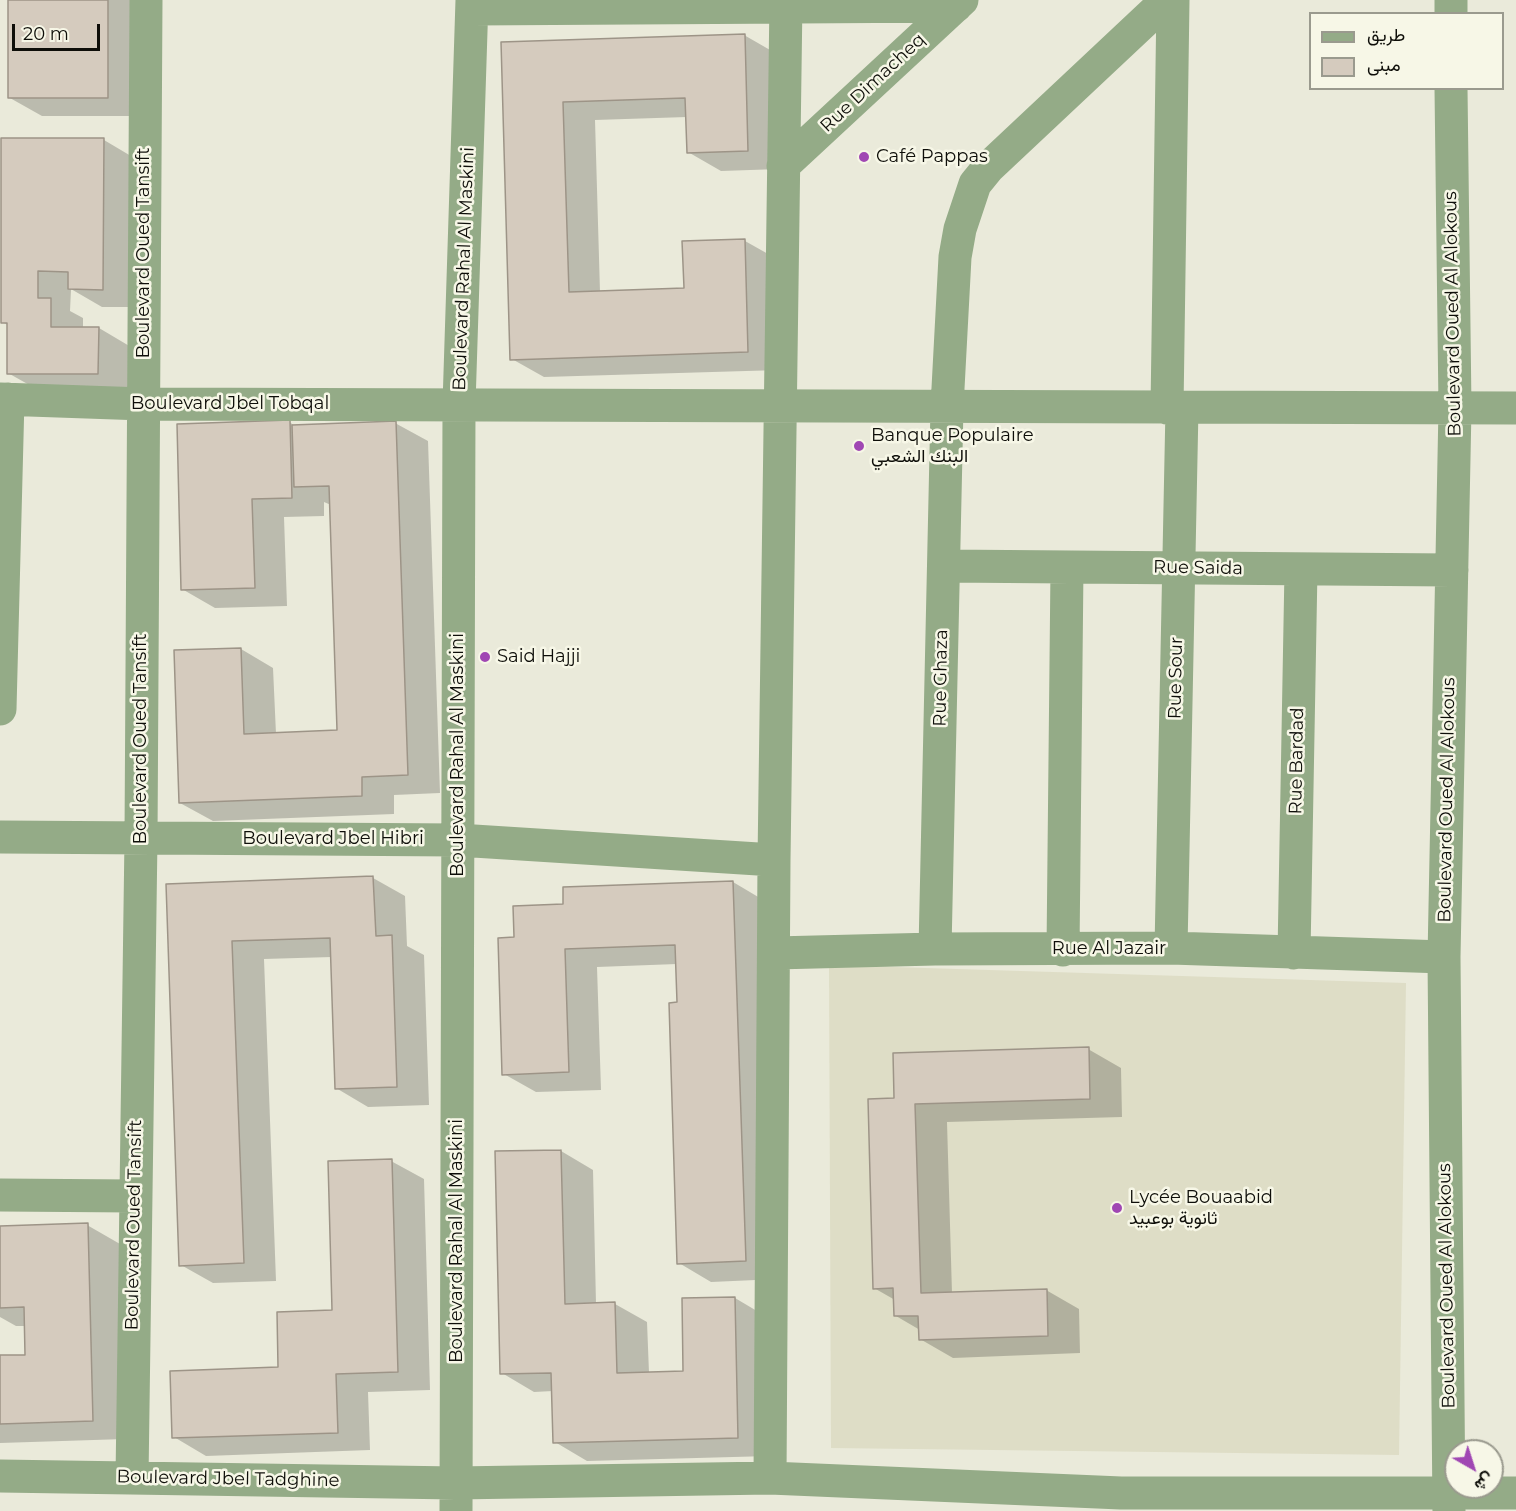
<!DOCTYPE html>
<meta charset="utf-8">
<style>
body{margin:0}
#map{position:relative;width:1516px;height:1511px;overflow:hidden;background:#eaeada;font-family:Montserrat,Vazirmatn,sans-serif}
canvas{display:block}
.legend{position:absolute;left:1309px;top:12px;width:195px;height:78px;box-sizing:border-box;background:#f7f7e7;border:2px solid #9a9a8e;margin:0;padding:8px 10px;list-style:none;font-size:18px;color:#0e0e09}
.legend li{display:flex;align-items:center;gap:12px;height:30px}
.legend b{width:30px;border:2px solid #9a9a8e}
.north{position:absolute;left:1444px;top:1439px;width:60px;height:60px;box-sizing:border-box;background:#f7f7e7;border:2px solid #9a9a8e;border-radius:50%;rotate:141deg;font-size:16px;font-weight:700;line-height:24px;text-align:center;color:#0e0e09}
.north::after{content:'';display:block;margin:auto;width:21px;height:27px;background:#a047b3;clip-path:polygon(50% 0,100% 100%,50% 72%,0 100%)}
.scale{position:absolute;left:12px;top:24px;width:88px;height:27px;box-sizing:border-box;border:3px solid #0e0e09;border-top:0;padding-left:8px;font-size:18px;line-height:21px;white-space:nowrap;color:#0e0e09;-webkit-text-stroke:4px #f7f7e7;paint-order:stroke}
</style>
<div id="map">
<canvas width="1516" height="1511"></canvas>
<ul class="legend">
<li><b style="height:8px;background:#94ab87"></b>طريق</li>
<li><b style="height:16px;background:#d5cbbe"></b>مبنى</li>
</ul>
<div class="north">ش</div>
<div class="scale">20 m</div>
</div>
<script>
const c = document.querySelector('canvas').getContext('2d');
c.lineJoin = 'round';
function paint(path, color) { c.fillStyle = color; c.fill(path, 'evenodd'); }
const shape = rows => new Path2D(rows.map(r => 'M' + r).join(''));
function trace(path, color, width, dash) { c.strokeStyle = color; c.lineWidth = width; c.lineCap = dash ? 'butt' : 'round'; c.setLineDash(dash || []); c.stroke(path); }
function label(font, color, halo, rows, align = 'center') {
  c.font = font + ' Montserrat,Vazirmatn,sans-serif'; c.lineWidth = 5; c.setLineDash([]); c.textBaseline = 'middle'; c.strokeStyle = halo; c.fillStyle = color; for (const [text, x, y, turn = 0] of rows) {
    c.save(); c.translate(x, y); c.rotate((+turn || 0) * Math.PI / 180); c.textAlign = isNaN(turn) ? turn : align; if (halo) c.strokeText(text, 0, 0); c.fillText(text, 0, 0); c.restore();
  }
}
paint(shape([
 [829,965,1406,983,1399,1455,831,1448]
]), '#deddc6');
paint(shape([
 [9,0,140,0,140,116,42,116,10,98],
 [744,35,777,54,780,169,721,171,688,152,687,117,595,120,600,292,685,289,745,241,777,259,780,370,544,377,512,359,503,43],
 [104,140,136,159,135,307,102,307,71,289,70,311,83,318,83,328,99,328,131,347,131,392,40,391,8,373,8,325,2,322],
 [289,422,297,427,395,423,428,441,440,793,394,795,394,814,213,821,180,803,241,649,273,668,276,734,339,732,331,505,324,502,324,516,284,517,287,606,215,608,182,589],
 [373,878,405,896,407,946,424,955,429,1105,368,1107,336,1088,332,957,264,959,276,1281,213,1283,181,1265,167,886],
 [733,882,765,901,778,1279,711,1282,679,1263,677,964,597,967,601,1090,536,1092,504,1074,516,939,565,905],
 [1088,1049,1121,1068,1122,1117,947,1122,952,1293,1046,1290,1079,1309,1080,1353,953,1358,920,1339,920,1330,896,1316,895,1300,874,1288,896,1100],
 [561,1151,593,1170,596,1304,615,1304,647,1322,649,1373,685,1372,735,1298,767,1317,770,1456,587,1461,555,1442,553,1391,534,1392,502,1373],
 [391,1161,424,1179,430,1390,368,1392,370,1450,206,1456,174,1437,280,1369,333,1312],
 [87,1225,120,1244,125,1439,0,1443,0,1357,26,1356,26,1326,16,1326,0,1317,0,1227]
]), '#0003');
const building = shape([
 [8,0,108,0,108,98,8,98,8,0],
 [745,34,748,151,687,153,685,98,563,102,569,292,684,288,682,241,745,239,748,352,510,360,501,42,745,34],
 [1,138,104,138,103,290,68,289,68,272,38,271,38,298,51,298,51,327,99,327,98,374,7,374,7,323,1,323,1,138],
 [290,420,292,498,252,499,255,588,181,590,177,424,290,420],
 [396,421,408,775,362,777,362,796,179,803,174,650,241,648,244,734,337,730,329,486,294,487,292,425,396,421],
 [373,876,376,936,392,935,397,1087,335,1089,330,938,232,941,244,1263,179,1266,166,884,373,876],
 [733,881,746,1261,677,1264,669,1003,677,1002,675,945,565,949,569,1072,502,1075,498,938,514,937,513,906,563,904,563,887,733,881],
 [1089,1047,1090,1099,915,1104,921,1293,1047,1289,1048,1336,919,1340,918,1316,894,1316,893,1288,873,1289,868,1099,894,1098,893,1053,1089,1047],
 [561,1150,565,1304,615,1302,617,1373,683,1371,682,1298,735,1297,738,1438,553,1443,551,1373,500,1374,495,1151,561,1150],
 [392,1159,398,1372,336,1374,338,1433,172,1438,170,1371,278,1367,277,1312,332,1310,328,1161,392,1159],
 [88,1223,93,1421,0,1424,0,1355,25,1355,24,1307,0,1308,0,1226,88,1223]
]);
paint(building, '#d5cbbe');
trace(building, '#9d9487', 1.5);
trace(shape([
 [472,9,956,6],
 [1451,14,1451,0],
 [783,166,962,0],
 [0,399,144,404,1516,408],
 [1167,408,1173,0],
 [944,566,1452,570],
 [0,709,8,399],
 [0,837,458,840,774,860],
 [1171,948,1182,408],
 [935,949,947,407,955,257,960,229,975,184,988,168,1167,0],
 [1063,950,1067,567],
 [775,953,935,949,1171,948,1444,957],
 [1294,953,1301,569],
 [0,1195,134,1196],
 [0,1476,456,1483,770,1478,1121,1493,1516,1493],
 [132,1478,141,838,146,0],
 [770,1478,774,860,786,0],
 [456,1511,459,404,472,0],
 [1449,1511,1444,957,1455,408,1451,88]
]), '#94ab87', 33);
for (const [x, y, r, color] of [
 [864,157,6,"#a047b3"],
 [859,446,6,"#a047b3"],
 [485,657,6,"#a047b3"],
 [1117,1208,6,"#a047b3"]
]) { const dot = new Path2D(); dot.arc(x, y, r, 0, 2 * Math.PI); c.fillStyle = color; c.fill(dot); trace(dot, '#f7f7e7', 2); }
label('18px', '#0e0e09', '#f7f7e7', [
 ["Rue Dimacheq",873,83,-43],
 ["Boulevard Oued Tansift",144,253,-90],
 ["Boulevard Rahal Al Maskini",464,269,-88],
 ["Boulevard Oued Al Alokous",1453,314,-91],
 ["Boulevard Jbel Tobqal",230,404],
 ["Rue Saida",1198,568,1],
 ["Rue Ghaza",941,678,-89],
 ["Rue Sour",1176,678,-89],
 ["Boulevard Oued Tansift",141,739,-90],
 ["Boulevard Rahal Al Maskini",458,755,-90],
 ["Rue Bardad",1297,761,-89],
 ["Boulevard Oued Al Alokous",1447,800,-89],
 ["Boulevard Jbel Hibri",333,839],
 ["Rue Al Jazair",1109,949],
 ["Boulevard Oued Tansift",134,1225,-89],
 ["Boulevard Rahal Al Maskini",457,1241,-90],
 ["Boulevard Oued Al Alokous",1447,1286,-91],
 ["Boulevard Jbel Tadghine",228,1479,1]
]);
label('18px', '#0e0e09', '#f7f7e7', [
 ["Café Pappas",876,157],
 ["Banque Populaire",871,436],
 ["البنك الشعبي",871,457],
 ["Said Hajji",497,657],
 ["Lycée Bouaabid",1129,1198],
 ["ثانوية بوعبيد",1129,1219]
], 'left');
</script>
